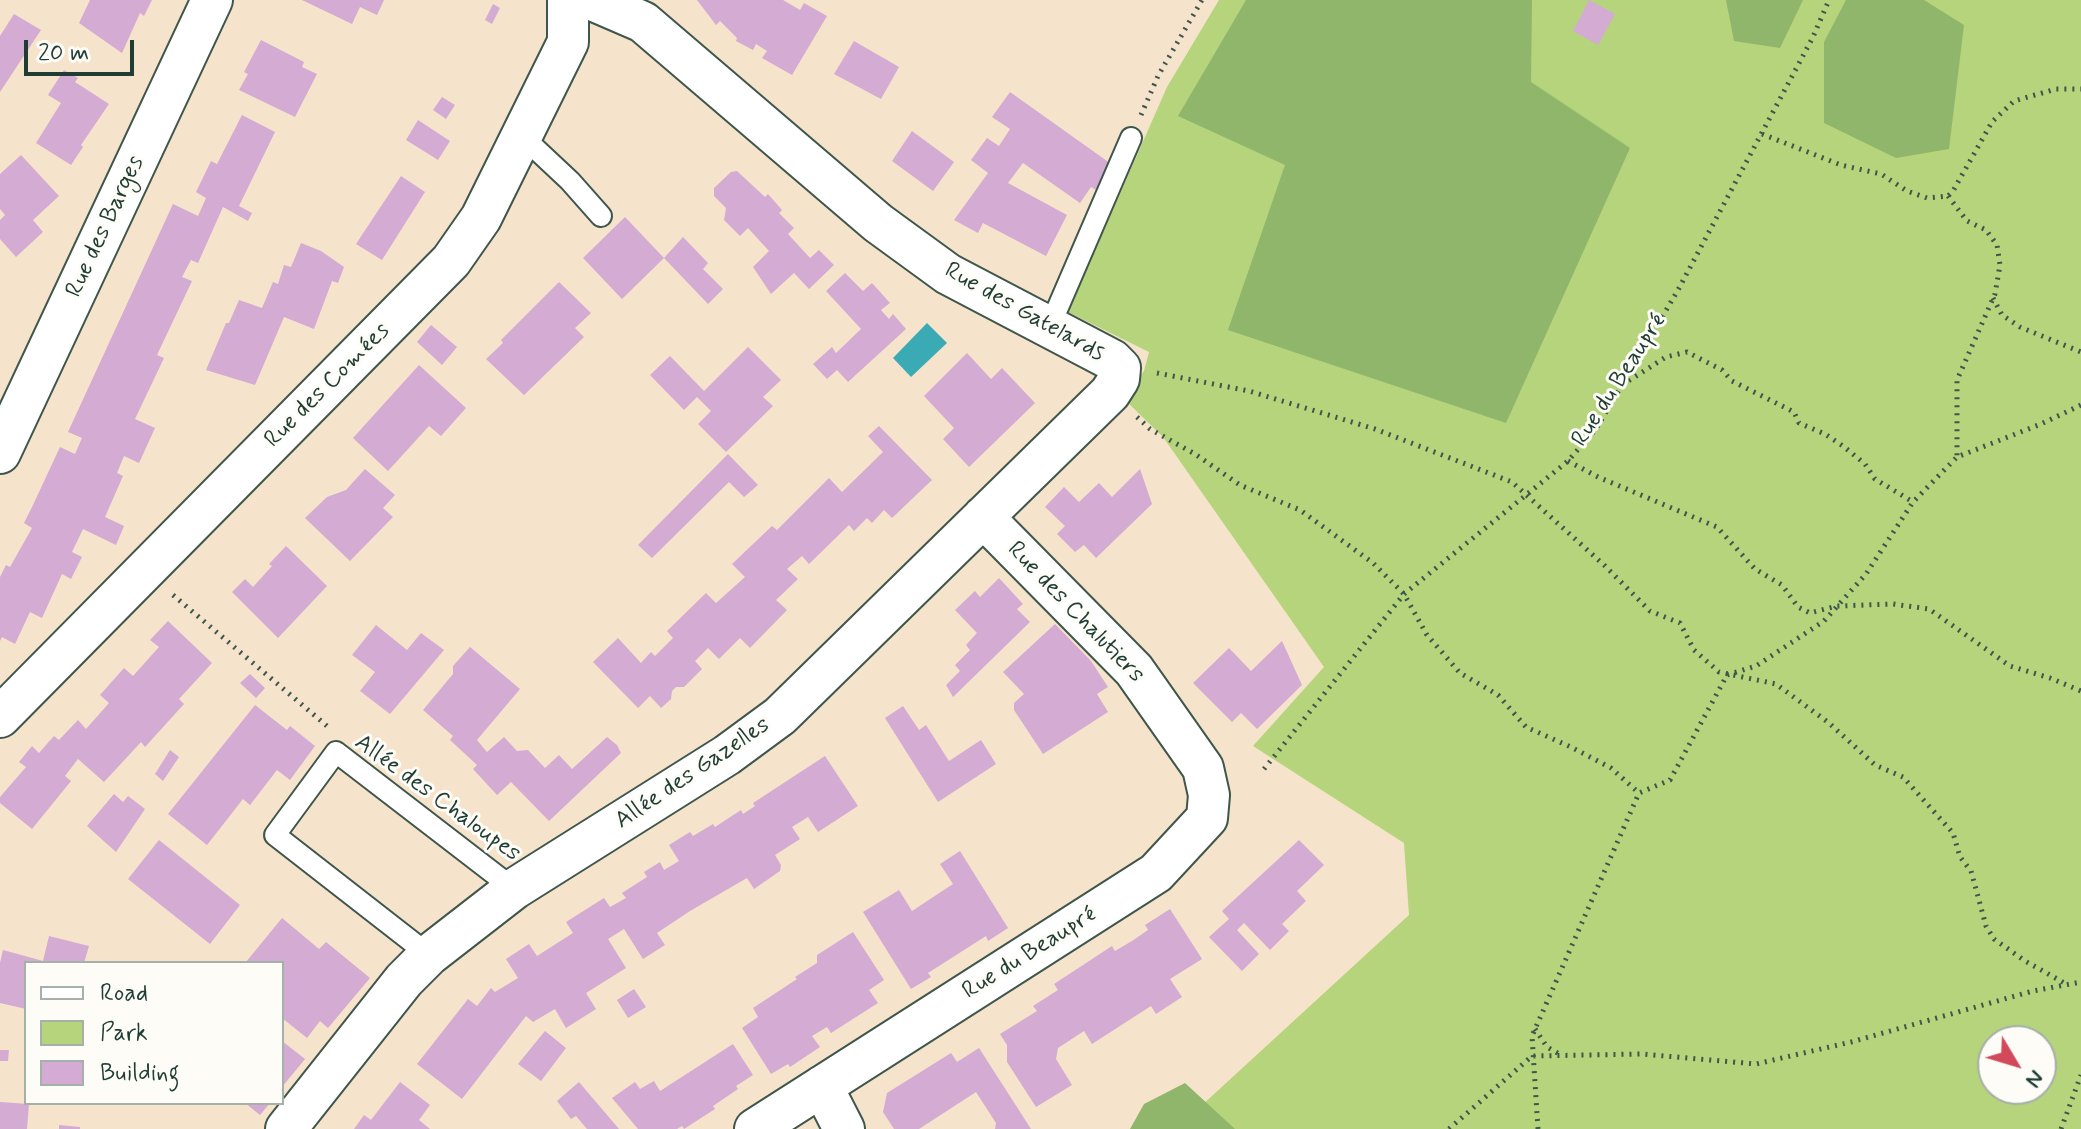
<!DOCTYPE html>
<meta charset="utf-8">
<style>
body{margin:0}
#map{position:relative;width:2081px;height:1129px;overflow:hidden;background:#f6e3cb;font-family:Mynerve,sans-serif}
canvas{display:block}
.legend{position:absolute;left:24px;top:961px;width:260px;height:144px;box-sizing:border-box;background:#fdfcf7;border:2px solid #a4b0a9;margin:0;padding:10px 14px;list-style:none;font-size:24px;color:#1f3d34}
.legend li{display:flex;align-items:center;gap:16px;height:40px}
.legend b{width:40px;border:2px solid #a4b0a9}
.north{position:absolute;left:1977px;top:1025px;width:80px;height:80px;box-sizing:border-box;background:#fdfcf7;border:2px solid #a4b0a9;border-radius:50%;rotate:128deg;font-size:22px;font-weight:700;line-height:32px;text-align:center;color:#1f3d34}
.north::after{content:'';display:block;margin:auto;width:28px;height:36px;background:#d1495b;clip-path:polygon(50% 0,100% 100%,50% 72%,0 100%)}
.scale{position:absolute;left:24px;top:40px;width:110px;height:36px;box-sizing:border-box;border:4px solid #1f3d34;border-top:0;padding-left:10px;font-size:24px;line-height:28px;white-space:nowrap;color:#1f3d34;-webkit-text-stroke:6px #fdfcf7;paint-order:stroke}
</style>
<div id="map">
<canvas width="2081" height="1129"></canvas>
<ul class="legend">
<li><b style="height:10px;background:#fff"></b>Road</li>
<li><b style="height:22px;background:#b5d47b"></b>Park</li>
<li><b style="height:22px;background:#d3abd3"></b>Building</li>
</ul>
<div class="north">N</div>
<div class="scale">20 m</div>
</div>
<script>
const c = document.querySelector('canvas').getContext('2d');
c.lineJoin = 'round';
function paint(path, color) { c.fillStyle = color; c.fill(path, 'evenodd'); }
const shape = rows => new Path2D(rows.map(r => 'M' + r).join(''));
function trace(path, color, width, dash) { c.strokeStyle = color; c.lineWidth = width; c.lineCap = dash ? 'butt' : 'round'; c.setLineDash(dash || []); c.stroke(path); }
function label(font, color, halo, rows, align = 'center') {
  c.font = font + ' Mynerve,sans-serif'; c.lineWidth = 6; c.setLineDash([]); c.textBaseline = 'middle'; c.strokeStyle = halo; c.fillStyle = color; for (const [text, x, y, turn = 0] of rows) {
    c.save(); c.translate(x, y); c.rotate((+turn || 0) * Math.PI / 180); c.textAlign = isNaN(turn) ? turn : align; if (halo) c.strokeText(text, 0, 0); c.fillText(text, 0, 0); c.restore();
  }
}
paint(shape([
 [1219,0,2081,0,2081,1129,1176,1129,1409,915,1404,843,1253,746,1324,667,1163,437,1123,398,1144,371,1149,352,1068,312,1167,87],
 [1993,1041,2041,1041,2041,1089,1993,1089]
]), '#b5d47b');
paint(shape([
 [1246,0,1532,0,1531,82,1630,148,1506,423,1228,330,1285,165,1178,116],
 [1726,0,1803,0,1780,48,1734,41],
 [1846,0,1924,0,1964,25,1949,149,1896,158,1824,123,1824,42],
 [1185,1083,1235,1129,1130,1129,1144,1104]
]), '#90b66b');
paint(shape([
 [927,323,947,343,911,377,893,358]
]), '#3aabb4');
paint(shape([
 [90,0,152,0,144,16,140,13,122,53,79,23],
 [302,0,384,0,377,15,360,7,352,24],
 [697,0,783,0,800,10,804,3,827,16,792,75,762,58,767,51,756,44,753,50,736,41,737,38,720,21,716,25],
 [1589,0,1615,14,1598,45,1573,31],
 [493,4,500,8,492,24,485,20],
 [14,14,41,30,0,92,0,36],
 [261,40,304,62,302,67,317,74,295,117,239,90,248,74,244,72],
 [854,41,899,67,881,99,834,74],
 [64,70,78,78,75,82,109,104,81,145,83,147,71,165,36,143,61,103,48,95],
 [1010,92,1114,166,1096,190,1091,187,1080,203,1023,163,1008,183,1067,215,1046,256,983,223,978,233,954,220,988,173,971,160,987,138,999,146,1010,129,992,117],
 [442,97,455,105,446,119,433,110],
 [242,115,275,132,239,206,252,213,248,221,223,207,198,263,191,260,182,277,192,281,157,355,164,358,135,419,155,428,139,463,124,456,117,473,123,476,105,517,124,526,116,545,83,529,72,552,82,557,71,579,62,574,42,618,30,612,15,644,2,637,0,641,0,577,6,565,10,567,32,528,24,523,33,505,60,447,75,454,82,438,68,432,173,204,198,216,206,198,196,192,211,161,217,164],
 [418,120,450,141,438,160,406,140],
 [912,131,954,162,933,191,892,161],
 [21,155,59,196,33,220,43,232,16,257,0,239,0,220,5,215,0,209,0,174],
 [737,171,765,197,768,194,782,210,779,213,794,228,788,234,810,258,819,250,834,265,809,289,794,273,771,294,753,267,769,251,748,228,740,236,724,220,726,208,714,196,714,188,731,172],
 [401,176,425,192,382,260,356,244],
 [625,217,664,258,622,299,583,258],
 [683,237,708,263,703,269,723,289,708,304,664,258],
 [301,243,321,251,344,267,338,283,332,281,314,329,284,317,255,385,206,370,226,323,229,323,239,300,262,308,273,282,278,284,284,265,291,267],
 [845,273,863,291,872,283,890,303,881,310,889,319,893,314,906,329,848,382,837,370,827,379,813,364,832,347,836,353,861,329,826,291],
 [559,282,591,313,575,328,584,337,524,395,486,359,503,343,501,340],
 [431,325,457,347,442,365,417,342],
 [748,347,781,380,763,397,773,406,726,452,698,424,711,411,697,397,684,410,650,375,670,356,704,391],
 [967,353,991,379,1002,368,1035,403,969,467,943,439,954,428,924,396],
 [419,365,466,408,441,436,429,426,388,471,353,438],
 [879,426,932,480,892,518,884,510,872,523,867,518,854,531,849,525,809,564,802,556,787,569,798,579,776,600,787,610,750,648,740,638,719,659,708,648,695,661,702,669,684,687,676,687,672,691,671,699,661,708,650,696,638,708,593,662,618,638,641,663,651,652,655,656,673,638,667,631,706,593,716,603,745,577,732,564,772,526,777,530,829,478,842,492,883,452,868,436],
 [728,454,758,485,744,497,729,482,652,558,638,545],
 [365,469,395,495,383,508,393,517,350,561,305,518,327,497,346,490],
 [1140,469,1152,504,1096,558,1084,545,1075,552,1057,534,1065,526,1045,507,1064,487,1079,502,1099,483,1112,497],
 [286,546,327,586,278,638,232,592,245,579,253,587,272,566,269,564],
 [999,578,1023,604,1017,609,1030,622,953,697,946,685,960,671,955,665,970,650,966,645,977,633,955,610,975,591,980,597],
 [168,621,212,663,179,699,184,704,145,747,141,742,104,782,78,759,65,776,71,781,32,829,0,803,0,797,26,767,19,762,32,746,39,753,54,736,59,740,78,720,86,729,109,703,100,695,124,668,133,676,159,647,150,640],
 [1055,624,1091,661,1108,687,1097,694,1108,712,1043,754,1014,710,1014,703,1024,694,1003,672],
 [376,625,407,650,421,633,444,650,390,714,360,691,375,672,352,655],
 [1282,641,1302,685,1257,729,1241,713,1232,722,1193,683,1229,648,1251,671],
 [470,647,520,689,477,740,487,752,504,737,517,751,528,750,545,768,559,755,572,769,607,737,617,745,621,753,549,821,511,782,497,795,473,769,477,765,450,740,453,736,423,710,453,674,453,666],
 [250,674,265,688,256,698,240,683],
 [255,705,287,730,290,726,315,746,290,780,277,770,250,805,243,799,207,845,168,814],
 [903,706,919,730,926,725,949,761,981,740,996,764,938,802,885,718],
 [170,750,179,757,163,781,155,774],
 [825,756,858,806,818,832,808,817,792,827,800,839,775,855,781,865,780,871,754,889,747,878,690,911,657,933,665,945,643,959,624,929,608,939,626,968,586,993,596,1009,566,1028,555,1009,533,1022,526,1016,462,1099,417,1064,468,999,477,1006,491,988,495,992,518,978,506,959,529,944,537,956,573,933,566,922,604,898,610,907,626,898,622,893,647,877,644,872,660,862,664,870,679,861,669,845,690,832,693,836,713,824,715,827,741,810,743,814,755,806,753,803],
 [114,794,123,802,128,796,145,809,116,852,87,826],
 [159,840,240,905,210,944,128,879],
 [1299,840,1324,865,1297,891,1306,901,1282,924,1289,931,1270,950,1244,923,1237,930,1259,954,1242,971,1209,937,1229,919,1222,911],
 [960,851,1008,928,988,941,986,936,928,973,931,977,911,989,863,912,899,890,912,911,953,884,940,864],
 [1170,909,1202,959,1170,979,1182,997,1156,1014,1151,1006,1092,1044,1084,1031,1058,1048,1056,1059,1072,1085,1036,1107,1007,1062,1007,1045,1000,1034,1037,1011,1033,1006,1058,990,1054,984,1112,946,1115,951,1132,941,1148,930,1145,925],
 [282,918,319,949,326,942,370,978,328,1028,320,1021,307,1038,282,1018,282,963,246,962],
 [853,932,884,980,869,990,878,1003,831,1033,827,1027,812,1036,820,1047,790,1067,788,1064,771,1074,742,1028,758,1017,753,1008,797,979,795,977,817,963,817,955],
 [49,936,89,946,84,963,26,963,26,1009,0,1003,0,963,3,950,43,961],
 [634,989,646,1007,628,1018,617,1000],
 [545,1031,566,1048,541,1081,518,1064],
 [282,1041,305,1059,282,1087],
 [733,1044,753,1075,736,1086,738,1089,713,1106,715,1109,684,1129,682,1126,677,1129,638,1129,612,1098,635,1082,640,1089,654,1081,660,1091],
 [979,1048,1031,1129,995,1129,996,1123,976,1092,919,1129,894,1129,883,1112,887,1093,951,1053,957,1062],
 [0,1050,9,1050,8,1061,0,1061],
 [400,1082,430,1105,419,1120,430,1129,354,1129,364,1115,371,1120],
 [579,1082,619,1129,587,1129,576,1116,571,1119,557,1101],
 [0,1102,29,1104,27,1129,0,1129],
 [245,1103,270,1103,260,1115],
 [59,1125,80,1127,80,1129,59,1129]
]), '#d3abd3');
const lane = shape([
 [522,136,570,181,601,216],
 [1049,328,1131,138],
 [429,955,275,835,336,752,514,889]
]);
const street = shape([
 [0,453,212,0],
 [0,717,451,261,481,218,568,42,568,0],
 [822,1086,844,1129],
 [286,1129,404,980,429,955,514,889,727,755,780,716,1110,393,1119,379,1120,368,1112,360,948,274,878,223,643,22,592,0],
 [755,1129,1156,873,1207,818,1209,795,1203,768,1146,687,1134,670,983,517]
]);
trace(lane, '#3f564b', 24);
trace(street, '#3f564b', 44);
trace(shape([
 [1141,115,1158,76,1202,0],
 [1762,134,1841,165,1881,174,1907,191,1927,198,1948,196,1953,191,1992,122,2014,101,2056,89,2081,89],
 [1948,196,1967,221,1986,230,1997,245,2000,265,1995,294,1957,380,1957,457],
 [1993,298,2002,315,2020,327,2081,352],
 [1157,373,1249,391,1375,429,1512,482,1604,565,1650,611,1680,623,1694,650,1719,672,1776,684,1829,723,1875,765,1903,777,1953,833,1960,857,1971,871,1986,926,1994,939,2025,961,2068,985],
 [1622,385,1666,357,1687,352,1722,370,1732,381,1794,412,1799,423,1825,434,1843,446,1865,464,1875,479,1913,502],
 [1137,417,1150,429,1195,454,1240,485,1300,510,1373,563,1404,594,1427,635,1460,673,1498,695,1526,727,1571,747,1611,768,1639,793],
 [1568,461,1598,477,1717,527,1755,569,1782,585,1798,607,1810,613,1837,606,1893,604,1929,609,2010,666,2050,678,2081,691],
 [173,595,327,726],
 [1264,769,1404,594,1568,461,1596,429,1678,290,1813,37,1829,0],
 [1535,1029,1547,1047,1561,1055],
 [1449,1129,1532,1056,1642,1054,1756,1064,1851,1042,2033,991,2081,982],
 [1538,1129,1532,1036,1639,793,1670,780,1727,675,1756,666,1824,621,1866,574,1913,502,1957,457,2041,424,2081,405],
 [2061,1129,2081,1075]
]), '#3f564b', 5, [2, 6]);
trace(lane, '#fff', 20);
trace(street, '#fff', 40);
label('24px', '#1f3d34', '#fdfcf7', [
 ["Rue des Barges",106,227,-65],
 ["Rue des Gatelards",1024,313,29],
 ["Rue du Beaupré",1620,381,-57],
 ["Rue des Comées",328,386,-45],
 ["Rue des Chalutiers",1075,613,46],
 ["Allée des Gazelles",693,774,-34],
 ["Allée des Chaloupes",437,799,36],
 ["Rue du Beaupré",1030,954,-32]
]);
</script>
